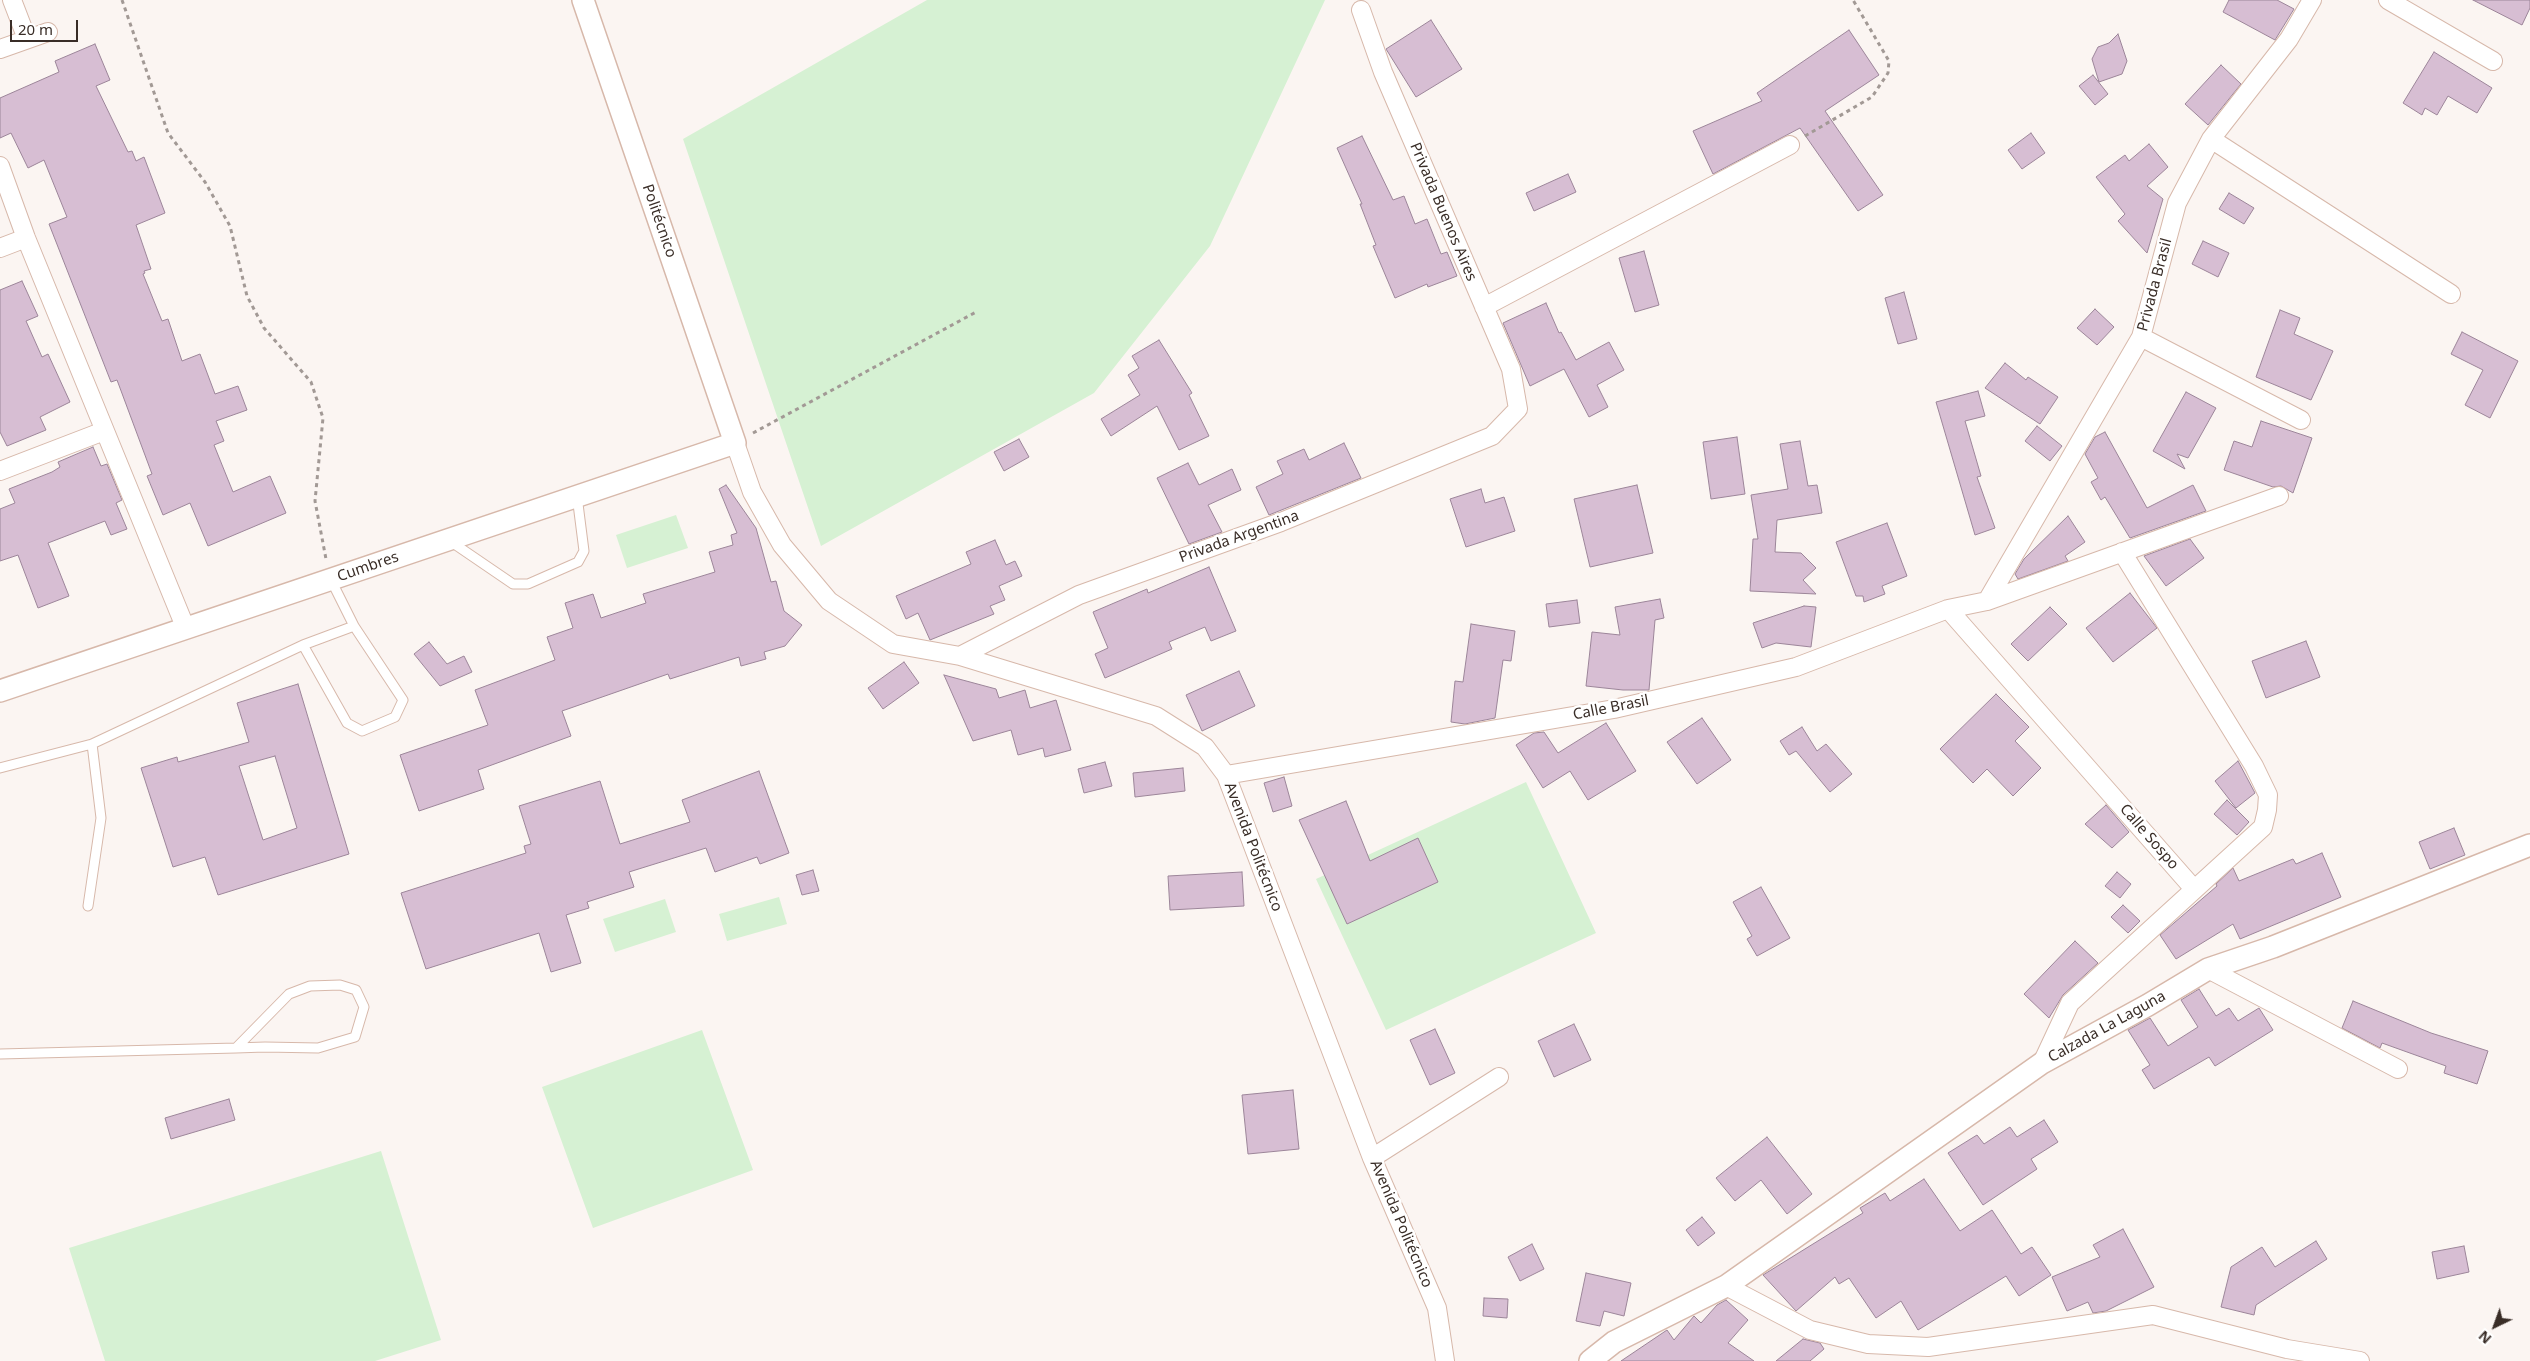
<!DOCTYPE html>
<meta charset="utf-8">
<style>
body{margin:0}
#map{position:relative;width:2530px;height:1361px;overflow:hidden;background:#fbf5f2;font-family:"Noto Sans",sans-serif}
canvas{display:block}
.north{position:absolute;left:2470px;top:1301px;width:50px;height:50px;-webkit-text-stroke:4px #fff;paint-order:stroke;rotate:222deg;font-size:14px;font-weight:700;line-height:20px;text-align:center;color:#392d27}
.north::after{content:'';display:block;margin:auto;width:18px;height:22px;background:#392d27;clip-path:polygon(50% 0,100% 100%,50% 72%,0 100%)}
.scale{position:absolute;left:10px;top:20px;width:68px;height:22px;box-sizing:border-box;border:2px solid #392d27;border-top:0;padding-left:6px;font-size:15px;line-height:18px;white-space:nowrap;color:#392d27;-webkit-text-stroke:4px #fff;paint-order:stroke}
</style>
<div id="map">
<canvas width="2530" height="1361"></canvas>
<div class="north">N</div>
<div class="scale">20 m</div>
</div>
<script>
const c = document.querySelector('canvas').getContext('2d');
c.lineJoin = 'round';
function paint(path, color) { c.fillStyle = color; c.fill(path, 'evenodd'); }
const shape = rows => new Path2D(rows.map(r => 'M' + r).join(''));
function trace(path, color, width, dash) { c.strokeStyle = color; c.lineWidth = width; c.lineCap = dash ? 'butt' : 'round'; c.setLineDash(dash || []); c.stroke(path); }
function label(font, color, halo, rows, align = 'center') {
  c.font = font + ' "Noto Sans",sans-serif'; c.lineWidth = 5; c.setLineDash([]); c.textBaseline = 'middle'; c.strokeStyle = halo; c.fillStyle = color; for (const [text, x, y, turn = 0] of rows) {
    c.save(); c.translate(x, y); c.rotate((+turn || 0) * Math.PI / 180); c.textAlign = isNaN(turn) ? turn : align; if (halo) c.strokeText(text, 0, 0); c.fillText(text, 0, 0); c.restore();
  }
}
paint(shape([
 [927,0,1325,0,1210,246,1094,393,821,546,683,139],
 [676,515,688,548,627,568,616,535],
 [1526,782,1596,933,1386,1030,1316,879],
 [779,897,787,924,727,941,719,914],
 [665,899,676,932,615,952,603,919],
 [702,1030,753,1170,593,1228,542,1087],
 [381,1151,441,1340,375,1361,105,1361,69,1248]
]), '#d6f1d3');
const building = shape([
 [2229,0,2277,0,2294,9,2275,40,2223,12,2229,0],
 [2473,0,2530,0,2530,8,2522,25,2473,0],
 [1431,20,1462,69,1416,97,1386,49,1431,20],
 [1849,30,1879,75,1825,111,1883,195,1858,211,1800,128,1713,174,1693,131,1762,101,1757,93,1849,30],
 [2118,34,2127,61,2122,74,2099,82,2092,59,2098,47,2109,43,2118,34],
 [95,44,110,80,96,86,128,152,132,151,136,161,144,157,165,213,136,225,151,269,144,271,145,273,143,274,162,321,168,319,182,361,200,354,215,394,238,386,247,410,216,421,224,441,214,445,233,492,270,476,286,513,208,546,190,503,163,515,147,476,152,474,117,380,111,382,49,224,67,217,44,160,28,168,11,133,0,138,0,98,59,72,55,61,95,44],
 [2434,52,2492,88,2477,113,2448,96,2437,115,2425,108,2422,115,2403,103,2434,52],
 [2221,65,2241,84,2208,125,2185,104,2221,65],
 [2093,75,2108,94,2095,105,2079,86,2093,75],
 [2031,133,2045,153,2022,169,2008,150,2031,133],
 [1362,136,1393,200,1404,196,1415,224,1427,219,1441,254,1447,252,1457,276,1428,287,1427,284,1395,298,1373,246,1376,245,1360,204,1362,204,1337,148,1362,136],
 [2149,144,2168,167,2147,186,2163,199,2147,253,2118,221,2125,214,2096,177,2125,155,2129,161,2149,144],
 [1568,174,1576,192,1534,211,1526,193,1568,174],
 [2229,193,2254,208,2244,224,2219,209,2229,193],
 [2203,241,2229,253,2218,277,2192,264,2203,241],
 [1644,251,1659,305,1635,312,1619,258,1644,251],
 [22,281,38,316,26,321,42,357,48,354,70,402,40,417,46,430,7,446,0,432,0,290,22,281],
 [1904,292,1917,339,1898,344,1885,298,1904,292],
 [1546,303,1559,333,1561,332,1576,360,1609,342,1624,370,1597,385,1608,407,1589,417,1564,369,1530,386,1503,323,1546,303],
 [2095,309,2114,327,2097,345,2077,328,2095,309],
 [2280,310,2300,318,2294,334,2333,351,2311,400,2256,377,2280,310],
 [2462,332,2518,361,2490,418,2465,405,2483,370,2451,354,2462,332],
 [1159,340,1192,393,1189,395,1209,436,1179,450,1157,406,1111,436,1101,419,1140,395,1128,375,1139,368,1132,356,1159,340],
 [2005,363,2026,380,2028,377,2058,397,2040,424,1985,388,2005,363],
 [1978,391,1985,416,1965,421,1981,476,1977,477,1995,528,1975,535,1936,402,1978,391],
 [2186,392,2216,408,2188,458,2177,454,2185,469,2153,451,2186,392],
 [2261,421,2312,438,2293,493,2281,486,2273,487,2224,470,2234,441,2252,447,2261,421],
 [2037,426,2062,446,2050,461,2025,441,2037,426],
 [2105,432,2147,508,2193,485,2206,511,2130,538,2105,497,2101,500,2091,482,2098,478,2085,454,2095,437,2105,432],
 [1737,437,1745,494,1711,499,1703,442,1737,437],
 [1019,439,1029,457,1004,471,994,452,1019,439],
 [1800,441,1808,486,1817,485,1822,513,1777,520,1775,552,1801,553,1816,568,1803,580,1816,594,1750,591,1753,539,1758,539,1751,495,1788,489,1780,444,1800,441],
 [1344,443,1361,478,1269,515,1256,487,1283,474,1277,461,1304,449,1309,460,1344,443],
 [93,447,101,466,107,464,122,500,116,503,127,529,111,535,105,521,48,543,69,596,38,608,18,555,0,561,0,509,15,503,9,489,52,472,60,467,58,462,93,447],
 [1188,463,1199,485,1232,469,1241,490,1208,505,1222,532,1189,544,1157,478,1188,463],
 [726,485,756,528,771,582,776,581,784,611,802,625,785,646,764,652,766,659,741,666,739,657,670,679,668,674,562,711,571,736,478,770,484,789,419,811,400,755,488,725,475,690,555,660,547,637,573,628,565,603,593,594,601,618,646,603,643,594,715,572,709,552,733,545,731,535,737,533,719,489,726,485],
 [1637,485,1653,553,1590,567,1574,499,1637,485],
 [1481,489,1485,503,1504,497,1515,531,1466,547,1450,499,1481,489],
 [2068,516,2085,542,2065,556,2068,561,2018,579,2015,574,2024,559,2068,516],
 [1887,523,1907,576,1882,586,1885,594,1864,602,1863,596,1856,596,1836,542,1887,523],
 [2190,539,2204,558,2166,586,2144,556,2190,539],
 [995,540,1006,565,1015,561,1022,576,999,586,1005,600,990,606,994,614,930,640,918,613,906,619,896,596,971,564,966,552,995,540],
 [1209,567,1236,631,1211,641,1205,627,1169,642,1172,649,1105,678,1095,654,1108,648,1093,612,1147,589,1148,593,1209,567],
 [2130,593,2157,628,2113,662,2086,628,2130,593],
 [1660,599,1664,618,1655,620,1649,690,1623,690,1586,686,1592,632,1620,635,1615,607,1660,599],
 [1577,600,1580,623,1549,627,1546,604,1577,600],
 [1804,606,1816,607,1811,647,1776,643,1762,648,1753,623,1804,606],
 [2050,607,2067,624,2028,661,2011,644,2050,607],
 [1471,624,1515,631,1511,661,1503,660,1495,718,1465,724,1451,722,1455,681,1463,682,1471,624],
 [2306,641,2320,677,2266,698,2252,661,2306,641],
 [429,642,447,664,464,656,472,672,440,686,414,654,429,642],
 [904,662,919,683,883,709,868,688,904,662],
 [1239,671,1255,706,1202,731,1186,695,1239,671],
 [944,675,996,689,999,698,1025,690,1030,708,1056,700,1071,750,1045,757,1043,748,1018,755,1011,730,973,741,944,675],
 [298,684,349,854,218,895,205,857,173,867,141,768,177,757,178,762,249,742,237,703,298,684],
 [275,756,297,828,263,840,239,766,275,756],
 [1996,694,2029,727,2015,741,2041,768,2013,796,1987,769,1973,783,1940,749,1996,694],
 [1702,718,1731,760,1697,784,1667,742,1702,718],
 [1606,723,1636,771,1588,800,1570,771,1543,788,1516,745,1534,733,1544,732,1558,753,1606,723],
 [1802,727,1817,751,1826,744,1852,774,1830,792,1796,751,1789,755,1780,741,1802,727],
 [2238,761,2255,793,2236,808,2215,781,2238,761],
 [1105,762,1112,786,1084,793,1078,769,1105,762],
 [1183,768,1185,791,1135,797,1133,773,1183,768],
 [759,771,789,853,760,864,757,857,715,872,706,848,629,872,634,887,587,902,589,908,566,915,581,963,551,972,539,933,426,969,401,893,526,853,524,846,531,844,519,806,600,781,620,844,690,822,682,800,759,771],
 [1284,777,1292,806,1273,812,1264,783,1284,777],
 [2227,800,2249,822,2237,835,2214,814,2227,800],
 [1346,801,1370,861,1418,838,1438,882,1347,924,1299,820,1346,801],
 [2106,805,2129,832,2112,848,2085,824,2106,805],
 [2454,828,2465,855,2430,869,2419,842,2454,828],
 [2322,853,2341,897,2240,939,2233,924,2176,959,2160,935,2217,886,2216,884,2233,868,2239,881,2293,859,2296,864,2322,853],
 [813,870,819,891,802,895,796,875,813,870],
 [1242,872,1244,906,1170,910,1168,876,1242,872],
 [2117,872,2131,884,2120,898,2105,886,2117,872],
 [1761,887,1790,938,1757,956,1747,939,1752,936,1733,902,1761,887],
 [2123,905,2140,921,2128,933,2111,917,2123,905],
 [2075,941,2098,963,2063,995,2049,1018,2024,994,2075,941],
 [2199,989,2216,1016,2229,1008,2238,1021,2259,1008,2273,1030,2215,1066,2209,1057,2154,1089,2142,1070,2150,1065,2128,1030,2150,1018,2168,1046,2198,1027,2181,1000,2199,989],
 [2353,1001,2431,1033,2488,1051,2477,1084,2444,1073,2446,1066,2382,1043,2380,1048,2342,1028,2353,1001],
 [1574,1024,1591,1060,1554,1077,1538,1041,1574,1024],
 [1435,1029,1455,1073,1430,1085,1410,1040,1435,1029],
 [1293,1090,1299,1149,1248,1154,1242,1095,1293,1090],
 [229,1099,235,1120,171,1139,165,1118,229,1099],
 [2044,1120,2058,1142,2031,1159,2037,1169,1983,1205,1948,1153,1977,1135,1984,1144,2010,1127,2017,1137,2044,1120],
 [1767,1137,1812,1194,1787,1214,1761,1180,1735,1201,1716,1178,1767,1137],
 [1924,1179,1960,1231,1992,1210,2021,1254,2032,1247,2051,1275,2019,1296,2006,1276,1918,1330,1901,1301,1876,1318,1849,1278,1839,1284,1835,1277,1796,1311,1763,1275,1863,1213,1860,1208,1885,1193,1890,1201,1924,1179],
 [1702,1217,1715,1233,1698,1246,1686,1230,1702,1217],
 [2123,1229,2154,1287,2106,1311,2093,1313,2088,1302,2067,1311,2052,1277,2100,1257,2093,1245,2123,1229],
 [2316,1241,2327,1259,2256,1305,2254,1315,2221,1307,2231,1267,2262,1247,2275,1267,2316,1241],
 [1532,1244,1544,1269,1520,1281,1508,1257,1532,1244],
 [2464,1246,2469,1272,2437,1279,2432,1252,2464,1246],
 [1586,1273,1631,1283,1624,1316,1604,1311,1600,1326,1576,1321,1586,1273],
 [1484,1298,1508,1299,1507,1318,1483,1316,1484,1298],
 [1726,1300,1748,1320,1728,1343,1754,1361,1621,1361,1667,1330,1674,1340,1694,1316,1701,1323,1717,1305,1726,1300],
 [1803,1339,1820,1343,1824,1349,1810,1361,1776,1361,1803,1339]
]);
paint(building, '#d7bed3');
trace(building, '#9c8599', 1);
const service = shape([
 [450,541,513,584,528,584,578,562,584,551,577,496],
 [303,645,347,723,362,731,395,717,403,700,354,626],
 [0,768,92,744,303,645,354,626,331,580],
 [88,906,101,818,92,744],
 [0,1054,236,1048,265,1047,318,1048,355,1037,364,1007,356,990,340,985,310,986,289,994,236,1048]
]);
const minor = shape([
 [12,0,27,39],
 [2388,0,2493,61],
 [0,49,48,32],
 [2211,139,2451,294],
 [0,166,26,238,186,629],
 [0,248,26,238],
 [1484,307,1790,145],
 [2141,337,2301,420],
 [735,443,752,492,782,545,829,601,893,644,960,656,1156,716,1205,747,1226,775,1372,1158,1437,1308,1445,1361],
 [0,471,104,431],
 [1987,601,2141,337,2177,203,2211,139,2289,39,2312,0],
 [1948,609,2194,889],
 [960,656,1079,595,1281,522,1492,436,1518,409,1511,369,1383,72,1361,10],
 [1226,775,1614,709,1796,667,1948,609,1987,601,2279,496],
 [2208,969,2398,1069],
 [2042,1063,2070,1003,2263,827,2267,810,2268,795,2254,766,2122,552],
 [1372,1158,1499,1077],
 [1726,1286,1810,1330,1868,1344,1928,1347,2153,1315,2287,1349,2360,1361]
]);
const tertiary = shape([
 [0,691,735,443,583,0],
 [1590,1361,1614,1342,1726,1286,2042,1063,2148,1005,2208,969,2273,947,2530,845]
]);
trace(service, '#d7b8aa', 11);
trace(minor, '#d7b8aa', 20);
trace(tertiary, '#d7b8aa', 24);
trace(shape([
 [122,0,168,133,205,182,230,226,247,296,264,328,311,382,323,418,315,501,326,559],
 [1805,136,1872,97,1888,73,1889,61,1853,0],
 [753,433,976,312]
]), '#a29995', 3, [4, 4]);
trace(service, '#fff', 9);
trace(minor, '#fff', 18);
trace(tertiary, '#fff', 21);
label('15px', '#392d27', '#fff', [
 ["Privada Buenos Aires",1443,212,67],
 ["Politécnico",659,221,71],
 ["Privada Brasil",2155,285,-75],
 ["Privada Argentina",1239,537,-20],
 ["Cumbres",368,567,-19],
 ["Calle Brasil",1611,708,-11],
 ["Calle Sospo",2149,837,49],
 ["Avenida Politécnico",1253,847,69],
 ["Calzada La Laguna",2107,1027,-29],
 ["Avenida Politécnico",1401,1224,67]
]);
</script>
